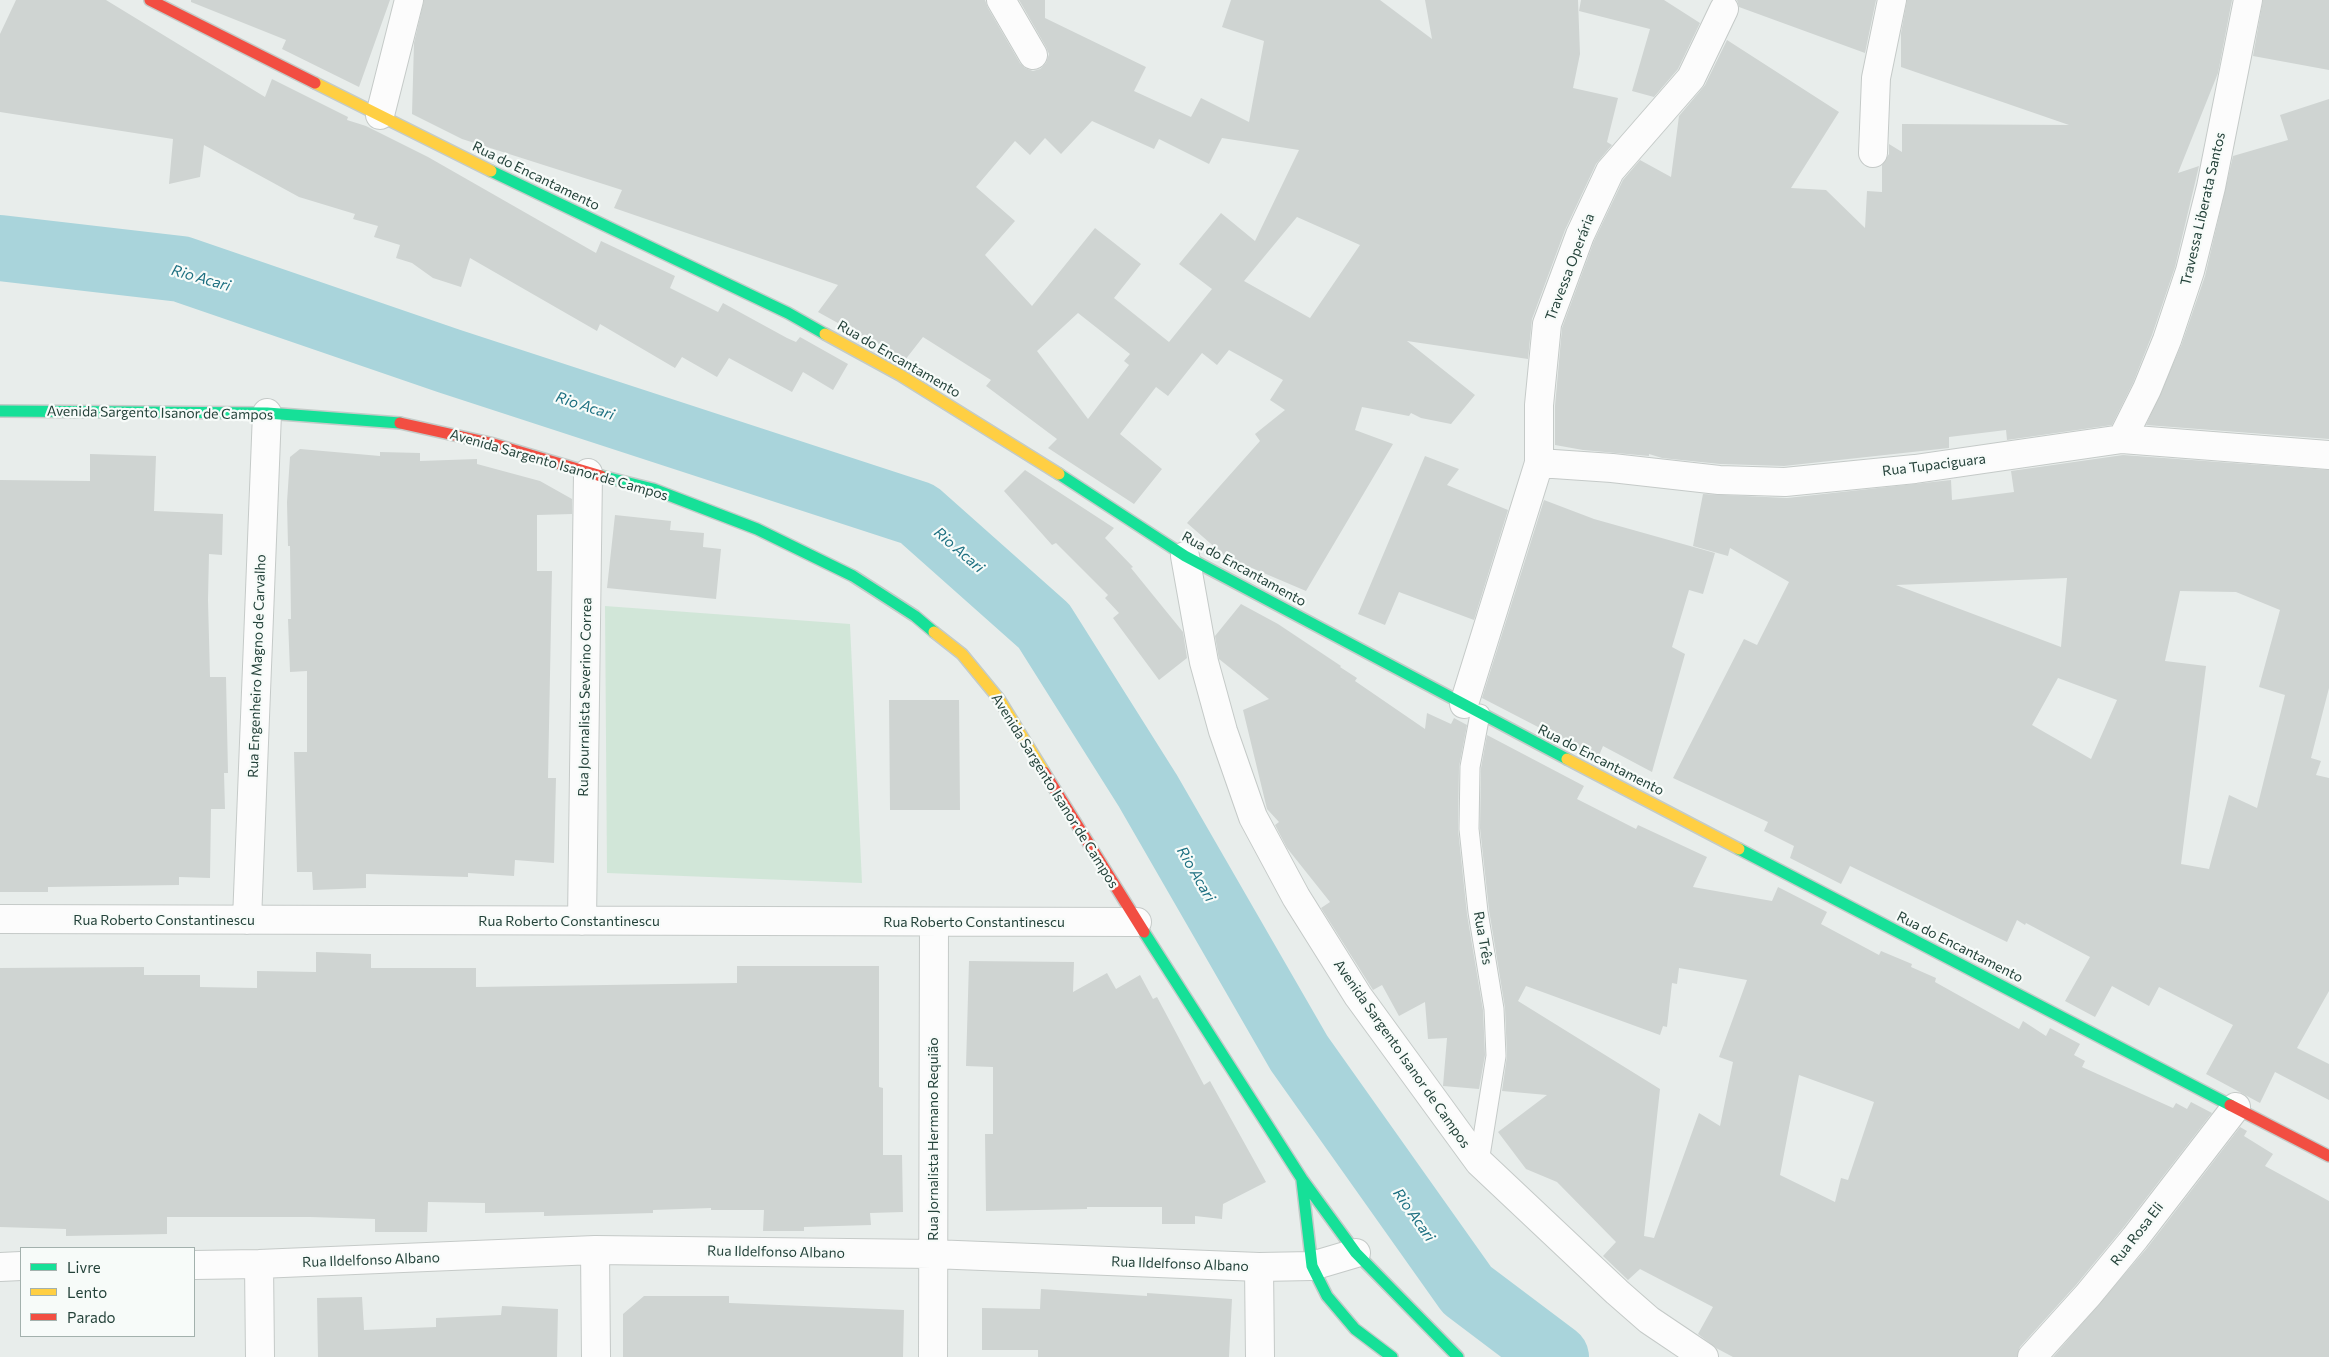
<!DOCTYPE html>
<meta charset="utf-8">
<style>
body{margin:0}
#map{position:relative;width:2329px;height:1357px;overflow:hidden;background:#e8edeb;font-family:Commissioner,sans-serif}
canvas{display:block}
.legend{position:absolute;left:20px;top:1247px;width:175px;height:90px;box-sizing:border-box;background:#f7fbf9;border:1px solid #a3b1ad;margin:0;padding:6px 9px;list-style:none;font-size:15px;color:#24423a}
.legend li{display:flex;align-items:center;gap:10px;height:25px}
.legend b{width:25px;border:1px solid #a3b1ad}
</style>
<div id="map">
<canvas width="2329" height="1357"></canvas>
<ul class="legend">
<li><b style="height:6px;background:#16e098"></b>Livre</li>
<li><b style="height:6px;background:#ffcf43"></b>Lento</li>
<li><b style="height:6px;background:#f24e42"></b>Parado</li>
</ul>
</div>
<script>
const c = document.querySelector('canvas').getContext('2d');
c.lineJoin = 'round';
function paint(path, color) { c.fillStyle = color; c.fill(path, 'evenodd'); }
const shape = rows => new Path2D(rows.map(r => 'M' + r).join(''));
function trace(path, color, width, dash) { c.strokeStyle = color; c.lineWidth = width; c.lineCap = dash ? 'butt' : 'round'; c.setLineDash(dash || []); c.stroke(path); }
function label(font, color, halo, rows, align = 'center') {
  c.font = font + ' Commissioner,sans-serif'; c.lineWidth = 4.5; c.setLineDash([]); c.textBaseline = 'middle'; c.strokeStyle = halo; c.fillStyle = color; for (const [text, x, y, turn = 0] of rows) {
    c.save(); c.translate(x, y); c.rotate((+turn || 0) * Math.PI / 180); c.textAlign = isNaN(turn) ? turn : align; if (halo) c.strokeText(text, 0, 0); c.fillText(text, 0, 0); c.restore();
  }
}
paint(shape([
 [605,606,850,624,862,883,607,873]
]), '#d1e6d8');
trace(shape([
 [0,248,181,269,449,361,918,514,1044,626,1148,791,1299,1053,1467,1290,1556,1357]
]), '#a9d4db', 66);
paint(shape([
 [16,0,106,0,265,97,272,79,348,117,347,120,366,126,428,157,596,253,601,241,675,276,670,288,718,312,723,303,787,338,796,342,800,337,848,364,833,390,803,372,792,392,729,358,717,377,682,357,675,368,600,324,597,331,470,258,461,287,433,278,412,263,396,258,400,245,374,237,378,226,353,219,355,214,299,197,204,145,200,177,169,184,173,139,0,112,0,34],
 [191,0,390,0,359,87,282,49,286,40,191,2],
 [424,0,985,0,988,8,1020,63,1025,68,1033,71,1040,69,1046,63,1049,54,1046,47,1019,0,1045,0,1045,18,1146,67,1134,91,1191,117,1201,98,1249,122,1264,41,1222,27,1231,0,1380,0,1432,39,1425,0,1578,0,1580,54,1573,88,1618,98,1607,142,1612,145,1596,164,1565,230,1532,319,1528,359,1407,341,1475,395,1451,424,1421,418,1411,413,1409,416,1362,407,1355,430,1393,444,1306,591,1226,557,1187,523,1260,441,1255,434,1285,410,1270,400,1283,380,1229,350,1217,365,1202,353,1168,396,1156,387,1120,434,1162,469,1134,504,1048,448,1057,439,986,386,991,380,923,337,905,360,866,336,865,338,818,312,838,285,614,208,622,190,462,139,412,114,414,43],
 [1092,121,1154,149,1159,139,1209,164,1222,138,1299,150,1255,241,1221,213,1179,264,1212,289,1169,342,1114,298,1141,264,1095,228,1032,306,985,255,1015,221,976,187,1015,141,1030,155,1045,138,1061,154],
 [1297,217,1360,245,1310,318,1244,281],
 [1078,313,1130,354,1124,361,1129,365,1088,419,1037,351],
 [1581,0,1664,0,1700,23,1678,69,1654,97,1632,91,1650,29,1579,11],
 [1737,0,1876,0,1865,53,1739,7],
 [1907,0,2232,0,2218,73,2178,173,2199,166,2175,267,2152,335,2133,383,2112,425,2007,440,2006,430,1949,437,1949,448,1784,466,1720,464,1662,458,1649,454,1649,456,1583,450,1555,445,1555,406,1562,328,1594,241,1623,180,1640,160,1671,177,1679,116,1705,85,1727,40,1839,112,1791,188,1826,190,1865,228,1867,191,1882,192,1882,165,1889,154,1889,144,1902,152,1902,124,2069,125,1901,67,1901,33],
 [2263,0,2329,0,2329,70,2253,56],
 [2329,99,2329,439,2146,425,2181,346,2205,276,2233,156,2288,140,2280,115],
 [300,449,380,456,380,452,420,453,420,461,477,459,477,464,540,481,572,499,572,514,537,515,537,571,552,571,548,778,556,778,554,863,515,860,514,876,468,873,468,877,366,874,366,888,313,890,312,872,297,872,294,752,307,752,307,671,290,672,288,619,291,619,290,546,288,546,287,502,290,457],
 [90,454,156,456,154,511,223,514,222,555,209,554,208,600,210,677,226,677,228,773,224,773,225,809,211,809,210,878,179,877,179,885,48,887,48,892,0,892,0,480,90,481],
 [2123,455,2329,470,2329,688,2311,758,2321,761,2316,775,2329,778,2329,991,2297,1048,2329,1064,2329,1100,2275,1072,2260,1103,2206,1074,2233,1025,2159,987,2149,1006,2112,986,2095,1017,2065,1001,2090,957,2026,923,2025,925,2017,920,2007,942,1850,866,1841,884,1790,858,1794,846,1764,831,1768,822,1673,778,1744,639,1757,645,1789,582,1730,548,1728,556,1693,546,1703,494,1787,498,1951,480,1952,500,2014,492,2011,471],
 [2067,578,2061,647,1896,585],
 [2180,591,2236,592,2280,610,2259,687,2285,695,2257,808,2229,795,2209,869,2181,864,2206,666,2165,661],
 [2058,678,2117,700,2091,759,2032,725],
 [1425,456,1459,469,1447,485,1508,510,1474,620,1399,592,1385,625,1358,614],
 [1025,470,1114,528,1105,538,1133,567,1131,568,1183,632,1187,658,1159,680,1113,618,1119,613,1105,598,1108,595,1056,543,1052,545,1004,491],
 [1544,500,1594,519,1715,553,1703,594,1689,590,1672,647,1685,654,1652,772,1603,746,1598,758,1482,698],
 [615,515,671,521,670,530,704,533,703,547,721,549,716,599,607,588],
 [1241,604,1278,624,1341,666,1340,667,1357,678,1355,681,1425,729,1427,713,1451,724,1454,718,1467,725,1459,767,1458,829,1467,914,1483,1010,1485,1055,1479,1089,1443,1086,1447,1038,1428,1039,1425,1002,1399,1016,1382,985,1373,990,1321,908,1330,902,1287,848,1275,825,1279,822,1267,809,1243,710,1269,699,1219,659,1215,636],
 [889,700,959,700,960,810,890,810],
 [1487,735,1584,786,1577,799,1636,829,1638,825,1707,857,1693,887,1772,901,1778,887,1827,912,1821,924,1879,955,1881,951,1912,964,1911,967,1936,978,1935,982,2019,1029,2023,1021,2046,1036,2050,1028,2080,1044,2074,1055,2085,1061,2082,1067,2173,1108,2176,1103,2187,1109,2191,1102,2212,1113,2123,1228,2076,1285,2020,1347,2017,1357,1733,1357,1716,1348,1698,1334,1713,1307,1640,1269,1628,1280,1603,1256,1616,1242,1557,1182,1526,1169,1498,1132,1547,1095,1502,1091,1507,1056,1505,1008,1489,910,1480,828,1481,768],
 [1679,968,1747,980,1719,1057,1733,1062,1720,1126,1699,1113,1654,1238,1644,1236,1660,1089,1518,1001,1526,986,1660,1035,1663,1026,1667,1027,1672,983,1677,984],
 [1799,1075,1874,1102,1848,1180,1841,1178,1835,1202,1780,1175],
 [316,952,371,954,371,968,476,968,476,987,737,983,737,966,879,966,879,1087,883,1088,883,1155,902,1155,903,1212,870,1213,871,1225,804,1227,804,1231,763,1231,764,1210,711,1210,711,1208,653,1210,653,1213,544,1216,544,1212,485,1213,485,1203,428,1202,427,1232,375,1232,375,1219,310,1217,167,1217,167,1234,66,1236,66,1229,0,1227,0,968,144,967,144,975,200,975,200,987,257,988,257,971,316,972],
 [969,961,1074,962,1073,992,1107,973,1116,989,1140,975,1153,999,1157,997,1204,1085,1210,1081,1266,1182,1223,1204,1222,1219,1195,1216,1195,1224,1162,1224,1162,1207,1087,1207,1087,1209,986,1211,985,1134,993,1134,993,1067,966,1066],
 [2240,1127,2247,1131,2244,1136,2273,1154,2265,1166,2329,1201,2329,1357,2053,1357,2147,1248],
 [1041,1289,1147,1296,1147,1293,1232,1299,1229,1357,1038,1357,1038,1350,982,1350,982,1308,1040,1309],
 [644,1296,729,1296,729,1303,904,1310,903,1357,623,1357,623,1314],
 [362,1297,364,1330,436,1327,436,1318,501,1315,502,1306,558,1309,557,1357,318,1357,317,1298]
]), '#cfd4d2');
const lane = shape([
 [1479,1162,1496,1056,1494,1009,1478,912,1469,829,1470,767,1480,714]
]);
const street = shape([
 [1001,0,1033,55],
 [380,115,409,0],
 [1873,153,1876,78,1892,0],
 [2122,439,2147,389,2167,340,2190,271,2211,187,2248,0],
 [1539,463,1612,468,1719,480,1785,482,1915,469,2122,439,2329,455],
 [1185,556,1204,662,1223,731,1253,817,1296,897,1358,996,1479,1162,1617,1292,1649,1320,1704,1357],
 [1464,704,1539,463,1539,405,1547,324,1580,235,1610,171,1691,78,1724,9],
 [0,919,1137,922],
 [247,920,267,413],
 [582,921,588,473],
 [595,1250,596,1357],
 [259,1264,260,1357],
 [194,1265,259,1264,595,1250,932,1254,1259,1267,1312,1266,1356,1253],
 [0,1267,21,1266],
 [1259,1267,1260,1357],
 [933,1357,934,922],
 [2032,1357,2088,1295,2135,1238,2236,1107]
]);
const fast = shape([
 [491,171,788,313,825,334],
 [0,411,267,413,400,423],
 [1059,474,1185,556,1567,759],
 [601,476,653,489,757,529,853,576,915,616,934,632],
 [1739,849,2230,1105],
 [1144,932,1302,1179,1356,1253,1458,1357],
 [1302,1181,1312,1266,1327,1296,1355,1329,1392,1357]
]);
const slow = shape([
 [315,83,491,171],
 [825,334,900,375,1059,474],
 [934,632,962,654,999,699,1044,772],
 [1567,759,1739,849]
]);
const jam = shape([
 [150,0,315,83],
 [400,423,490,443,601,476],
 [1044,772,1144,932],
 [2230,1105,2329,1156]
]);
trace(lane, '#c5cac8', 21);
trace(street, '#c5cac8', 30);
trace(fast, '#c3cbc8', 14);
trace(slow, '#c3cbc8', 14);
trace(jam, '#c3cbc8', 14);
trace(lane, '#fcfcfc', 19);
trace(street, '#fcfcfc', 28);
trace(fast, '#16e098', 11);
trace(slow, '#ffcf43', 11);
trace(jam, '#f24e42', 11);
label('14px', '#24423a', '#f7fbf9', [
 ["Rua do Encantamento",536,176,26],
 ["Travessa Liberata Santos",2203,209,-77],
 ["Travessa Operária",1570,267,-69],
 ["Rua do Encantamento",899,359,30],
 ["Avenida Sargento Isanor de Campos",160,413,1],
 ["Avenida Sargento Isanor de Campos",559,465,16],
 ["Rua Tupaciguara",1934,465,-7],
 ["Rua do Encantamento",1244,569,29],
 ["Rua Engenheiro Magno de Carvalho",257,666,-88],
 ["Rua Journalista Severino Correa",585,697,-89],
 ["Rua do Encantamento",1601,760,27],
 ["Avenida Sargento Isanor de Campos",1055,791,58],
 ["Rua Roberto Constantinescu",164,920],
 ["Rua Roberto Constantinescu",569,921],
 ["Rua Roberto Constantinescu",974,922],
 ["Rua Três",1483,938,80],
 ["Rua do Encantamento",1960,947,27],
 ["Avenida Sargento Isanor de Campos",1402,1054,55],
 ["Rua Jornalista Hermano Requião",933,1139,-90],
 ["Rua Rosa Eli",2137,1234,-52],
 ["Rua Ildelfonso Albano",776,1252,1],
 ["Rua Ildelfonso Albano",371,1260,-2],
 ["Rua Ildelfonso Albano",1180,1264,2]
]);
label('italic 15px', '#1c6f80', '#f7fbf9', [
 ["Rio Acari",201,278,16],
 ["Rio Acari",585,406,18],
 ["Rio Acari",959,550,41],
 ["Rio Acari",1196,874,60],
 ["Rio Acari",1414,1215,55]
]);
</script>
